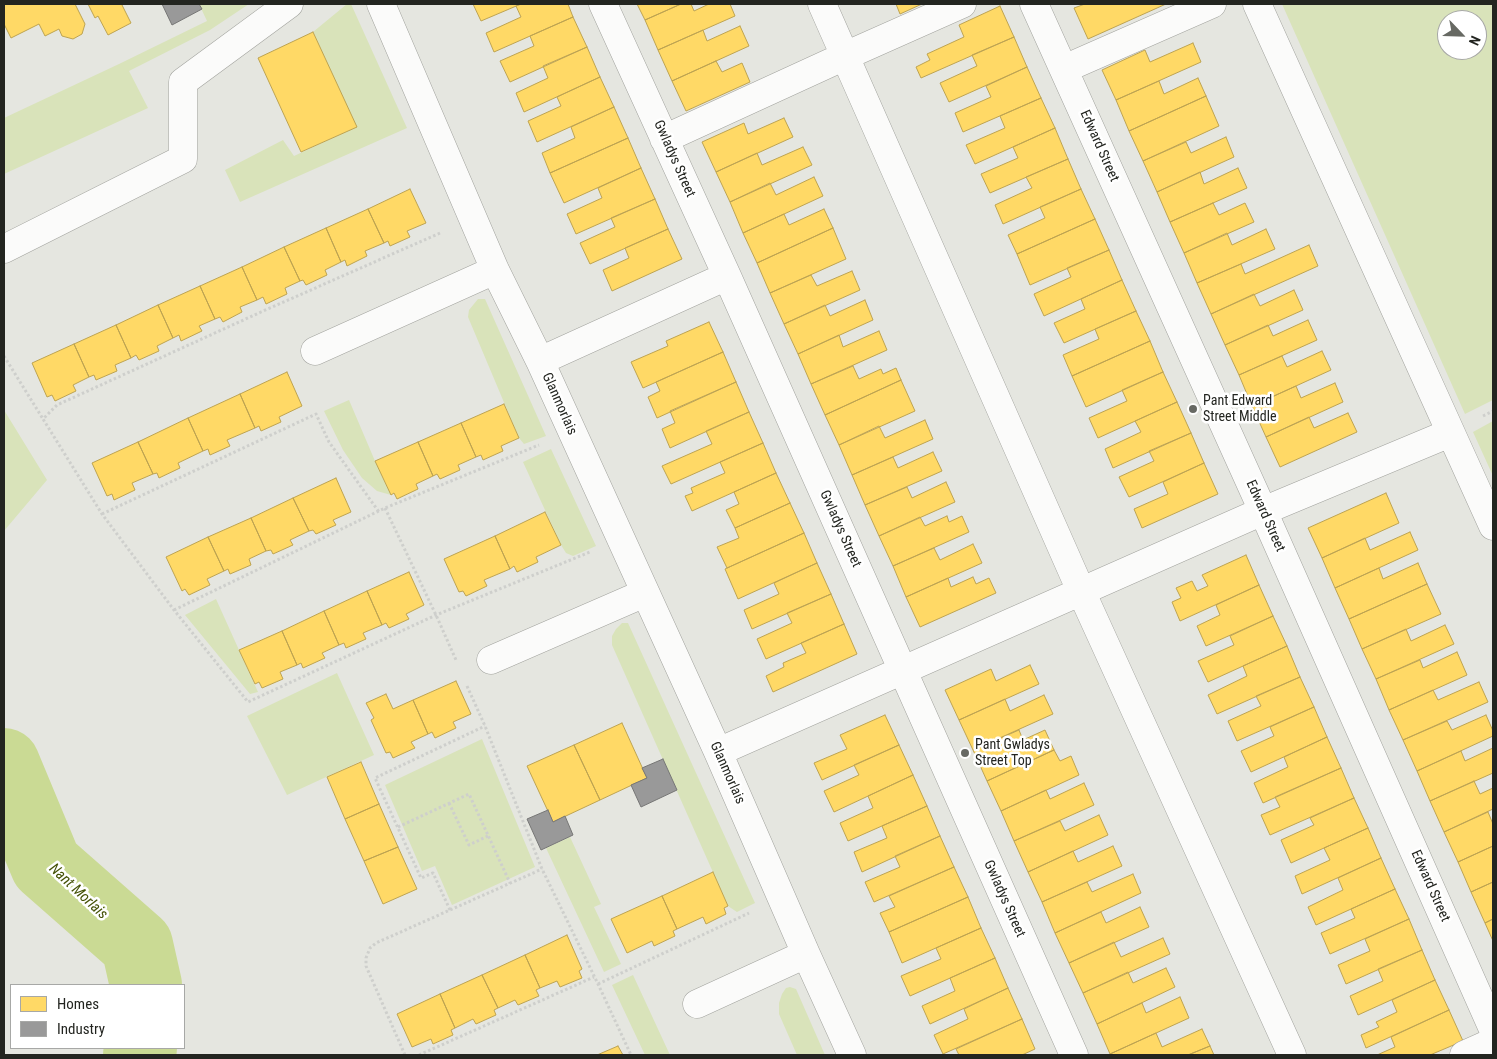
<!DOCTYPE html>
<style>
body{margin:0}
#map{position:relative;width:1497px;height:1059px;overflow:hidden;background:#e5e6e0;font-family:"Roboto Condensed",sans-serif}
canvas{display:block}
.frame{position:absolute;inset:0;border:5px solid #232520;pointer-events:none}
.legend{position:absolute;left:10px;top:984px;width:175px;height:65px;box-sizing:border-box;background:#fff;border:1px solid #a7a8a6;margin:0;padding:6px 9px;list-style:none;font-size:15px;color:#232520}
.legend li{display:flex;align-items:center;gap:10px;height:25px}
.legend b{width:25px;border:1px solid #a7a8a6}
.north{position:absolute;left:1437px;top:10px;width:50px;height:50px;box-sizing:border-box;background:#fff;border:1px solid #a7a8a6;border-radius:50%;rotate:114deg;font-size:14px;font-weight:700;line-height:20px;text-align:center;color:#232520}
.north::after{content:'';display:block;margin:auto;width:18px;height:22px;background:#676963;clip-path:polygon(50% 0,100% 100%,50% 72%,0 100%)}
</style>
<div id="map">
<canvas width="1497" height="1059"></canvas>
<div class="frame"></div>
<ul class="legend">
<li><b style="height:14px;background:#ffd966"></b>Homes</li>
<li><b style="height:14px;background:#999"></b>Industry</li>
</ul>
<div class="north">N</div>
</div>
<script>
const c = document.querySelector('canvas').getContext('2d');
c.lineJoin = 'round';
function paint(path, color) { c.fillStyle = color; c.fill(path, 'evenodd'); }
const shape = rows => new Path2D(rows.map(r => 'M' + r).join(''));
function trace(path, color, width, dash) { c.strokeStyle = color; c.lineWidth = width; c.lineCap = dash ? 'butt' : 'round'; c.setLineDash(dash || []); c.stroke(path); }
function label(font, color, halo, rows, align = 'center') {
  c.font = font + ' "Roboto Condensed",sans-serif'; c.lineWidth = 5; c.setLineDash([]); c.textBaseline = 'middle'; c.strokeStyle = halo; c.fillStyle = color; for (const [text, x, y, turn = 0] of rows) {
    c.save(); c.translate(x, y); c.rotate((+turn || 0) * Math.PI / 180); c.textAlign = isNaN(turn) ? turn : align; if (halo) c.strokeText(text, 0, 0); c.fillText(text, 0, 0); c.restore();
  }
}
paint(shape([
 [199,4,249,4,210,30,129,71,148,108,4,174,4,118,119,64,207,21],
 [347,4,351,4,407,128,240,202,225,170,283,140,294,156,356,127,313,32],
 [1282,4,1493,4,1493,400,1465,414],
 [1447,20,1477,20,1477,50,1447,50],
 [478,299,485,299,546,436,524,444,519,438,468,317,469,310],
 [349,400,375,461,391,495,377,491,362,478,343,450,324,411],
 [4,410,47,480,4,531],
 [1493,421,1493,476,1473,432],
 [551,449,596,546,573,556,566,553,561,545,523,462],
 [216,599,239,650,258,692,250,694,185,615],
 [622,623,628,623,755,903,737,912,728,906,612,645,612,636,616,629],
 [337,673,374,755,287,795,247,716],
 [482,739,535,867,452,905,435,866,422,871,385,785],
 [570,837,601,904,594,907,621,964,604,972,546,848],
 [633,975,670,1055,645,1055,612,985],
 [790,987,796,989,825,1055,797,1055,779,1014,779,1003,782,994,786,988]
]), '#d9e3ba');
const homes = shape([
 [4,4,75,4,85,24,82,34,73,39,62,36,59,29,45,36,39,24,11,38,4,24,4,4],
 [88,4,124,4,122,5,131,23,108,35,98,16,95,18,88,4],
 [473,4,521,4,481,21,473,4],
 [521,4,568,4,573,17,494,52,486,33,521,17,516,6,521,4],
 [637,4,681,4,645,20,637,4],
 [681,4,691,4,694,11,709,4,730,4,735,16,658,50,645,20,681,4],
 [896,4,922,4,900,14,896,4],
 [1085,4,1166,4,1088,39,1074,8,1085,4],
 [1000,6,1014,37,921,78,916,67,930,60,927,54,964,37,959,25,1000,6],
 [573,17,587,47,510,82,500,61,534,46,530,36,573,17],
 [740,26,749,46,672,81,658,50,703,30,707,41,740,26],
 [313,32,357,127,301,152,258,58,313,32],
 [1014,37,1027,67,949,102,940,83,977,66,972,55,1014,37],
 [1193,43,1201,62,1116,100,1102,70,1145,50,1150,62,1193,43],
 [587,47,600,77,524,112,516,93,548,78,543,66,587,47],
 [716,61,722,72,742,63,750,82,686,111,672,81,716,61],
 [1027,67,1041,98,963,132,955,113,991,97,986,86,1027,67],
 [600,77,614,107,537,142,528,121,561,106,557,97,600,77],
 [1198,78,1206,96,1129,131,1116,100,1159,81,1164,94,1198,78],
 [1206,96,1219,126,1143,161,1129,131,1206,96],
 [1041,98,1055,128,975,164,966,145,1005,128,1000,116,1041,98],
 [614,107,628,138,550,173,542,153,575,138,571,127,614,107],
 [784,118,793,137,716,172,702,142,744,123,748,134,784,118],
 [1055,128,1068,159,990,193,981,174,1018,158,1013,147,1055,128],
 [1226,137,1234,157,1157,192,1143,161,1186,142,1191,153,1226,137],
 [628,138,641,168,564,203,550,173,628,138],
 [803,147,812,165,730,202,716,172,757,153,762,165,803,147],
 [1068,159,1081,189,1003,224,995,205,1032,188,1026,177,1068,159],
 [641,168,655,199,576,234,567,214,602,198,598,188,641,168],
 [1238,168,1247,188,1170,222,1157,192,1200,172,1204,184,1238,168],
 [814,177,823,196,743,233,730,202,770,183,776,195,814,177],
 [410,189,426,223,407,231,410,237,390,246,388,241,384,243,368,209,410,189],
 [1081,189,1095,219,1017,254,1008,235,1045,218,1040,207,1081,189],
 [655,199,668,229,590,264,580,243,615,227,611,218,655,199],
 [1213,203,1219,215,1245,203,1254,222,1184,253,1170,222,1213,203],
 [368,209,384,243,365,251,367,256,347,266,345,260,341,262,326,228,368,209],
 [824,209,833,228,757,263,743,233,784,214,789,225,824,209],
 [1095,219,1109,250,1030,285,1017,254,1095,219],
 [326,228,341,262,325,270,327,275,306,285,303,280,300,281,284,247,326,228],
 [833,228,846,259,770,293,757,263,833,228],
 [668,229,682,259,612,291,603,270,629,258,625,248,668,229],
 [1266,229,1275,249,1197,283,1184,253,1227,233,1232,245,1266,229],
 [1309,245,1318,266,1211,314,1197,283,1241,264,1245,274,1309,245],
 [284,247,300,281,285,288,287,294,266,304,263,297,257,300,242,267,284,247],
 [1109,250,1122,280,1044,316,1034,294,1071,277,1067,268,1109,250],
 [242,267,257,300,240,307,242,312,223,322,220,317,215,319,200,286,242,267],
 [852,271,860,290,784,324,770,293,811,275,817,286,852,271],
 [1122,280,1136,311,1064,343,1054,323,1085,309,1081,299,1122,280],
 [200,286,215,319,199,326,202,331,181,341,179,335,173,338,158,305,200,286],
 [1294,290,1303,310,1225,345,1211,314,1254,294,1260,306,1294,290],
 [865,300,873,320,798,354,784,324,825,305,830,316,865,300],
 [158,305,173,338,157,346,159,351,139,360,136,355,131,358,116,325,158,305],
 [1136,311,1150,341,1072,376,1063,355,1099,339,1095,329,1136,311],
 [1308,320,1317,340,1239,375,1225,345,1268,325,1273,336,1308,320],
 [709,322,723,352,643,388,631,362,668,346,666,341,709,322],
 [116,325,131,358,115,365,117,371,96,380,94,375,89,377,74,344,116,325],
 [879,331,887,350,811,384,798,354,839,335,843,347,879,331],
 [1150,341,1163,372,1086,407,1072,376,1150,341],
 [74,344,89,377,73,385,76,391,55,401,52,395,47,397,32,363,74,344],
 [1322,351,1331,370,1252,406,1239,375,1282,356,1287,367,1322,351],
 [723,352,736,382,657,418,648,397,660,391,656,382,723,352],
 [853,366,859,379,881,369,883,374,896,368,901,380,825,415,811,384,853,366],
 [287,372,302,406,279,417,281,422,261,431,259,426,255,428,240,394,287,372],
 [1163,372,1177,402,1098,438,1089,418,1127,401,1122,390,1163,372],
 [901,380,915,411,839,445,825,415,901,380],
 [736,382,749,412,670,448,662,429,675,423,670,411,736,382],
 [1335,383,1343,402,1266,437,1252,406,1296,386,1301,398,1335,383],
 [240,394,255,428,227,440,230,446,210,455,208,449,203,451,188,418,240,394],
 [1177,402,1191,433,1113,468,1105,449,1141,432,1135,421,1177,402],
 [504,404,519,438,501,446,503,451,483,460,481,455,476,457,461,423,504,404],
 [749,412,763,443,671,484,662,466,712,444,706,431,749,412],
 [1348,413,1357,432,1280,467,1266,437,1309,417,1314,428,1348,413],
 [188,418,203,451,178,463,180,468,159,478,157,473,153,474,138,442,188,418],
 [925,420,933,439,852,475,839,445,879,426,885,438,925,420],
 [461,423,476,457,458,465,460,470,440,479,437,474,433,476,418,442,461,423],
 [1191,433,1204,463,1129,497,1119,477,1154,461,1149,451,1191,433],
 [138,442,153,474,132,483,135,490,114,500,112,494,107,496,92,463,138,442],
 [418,442,433,476,416,484,418,489,397,499,394,493,391,495,375,461,418,442],
 [763,443,776,473,692,511,685,496,693,493,691,488,725,473,720,462,763,443],
 [933,452,942,471,865,505,852,475,893,457,898,468,933,452],
 [1204,463,1218,494,1142,528,1134,509,1168,494,1163,482,1204,463],
 [776,473,790,503,735,528,726,510,739,504,734,492,776,473],
 [336,478,351,512,333,520,336,525,316,534,313,530,309,531,293,498,336,478],
 [946,482,955,502,879,536,865,505,907,487,912,498,946,482],
 [1386,493,1399,523,1322,558,1308,528,1386,493],
 [293,498,309,531,290,540,293,545,273,554,271,550,266,551,251,518,293,498],
 [790,503,804,533,727,568,717,547,739,538,735,528,790,503],
 [545,512,561,545,536,557,538,562,517,572,514,566,510,569,495,536,545,512],
 [947,516,949,522,962,516,969,532,893,566,879,536,920,517,925,526,947,516],
 [251,518,266,551,249,559,251,565,230,574,228,569,224,571,208,537,251,518],
 [1410,532,1418,550,1335,588,1322,558,1365,538,1370,550,1410,532],
 [804,533,817,563,738,599,725,569,804,533],
 [495,536,510,569,484,580,487,586,466,596,463,591,459,592,444,559,495,536],
 [208,537,224,571,207,579,210,585,189,595,185,589,182,591,166,557,208,537],
 [973,544,982,563,906,597,893,566,934,548,940,560,973,544],
 [1246,555,1259,585,1180,621,1172,602,1181,598,1176,588,1192,581,1197,591,1208,586,1202,575,1246,555],
 [817,563,831,594,752,629,744,610,779,594,774,583,817,563],
 [1418,563,1427,584,1349,619,1335,588,1379,568,1383,579,1418,563],
 [409,572,424,605,406,614,409,619,389,628,386,623,382,625,367,591,409,572],
 [973,577,976,584,989,578,996,593,920,627,906,597,948,578,951,587,973,577],
 [1427,584,1441,614,1362,649,1349,619,1427,584],
 [1259,585,1273,616,1206,646,1197,626,1220,615,1216,605,1259,585],
 [367,591,382,625,363,633,366,639,346,648,344,643,339,645,324,611,367,591],
 [831,594,844,624,766,659,757,639,792,623,787,613,831,594],
 [324,611,339,645,322,653,325,658,303,668,301,663,297,665,282,631,324,611],
 [1273,616,1287,646,1208,682,1198,661,1234,645,1230,636,1273,616],
 [844,624,857,654,773,692,766,676,784,667,783,663,806,653,801,643,844,624],
 [1445,625,1454,644,1376,679,1362,649,1406,629,1411,641,1445,625],
 [282,631,297,665,280,672,283,679,262,688,259,682,255,684,239,650,282,631],
 [1287,646,1300,677,1217,714,1208,695,1247,676,1243,666,1287,646],
 [1457,652,1467,675,1389,710,1376,679,1420,660,1423,668,1457,652],
 [1030,665,1039,684,959,720,945,690,991,669,996,681,1030,665],
 [1300,677,1314,707,1237,741,1228,721,1261,706,1256,696,1300,677],
 [456,681,471,714,453,722,456,728,435,738,432,732,428,734,413,700,456,681],
 [1479,682,1488,702,1403,740,1389,710,1433,690,1438,700,1479,682],
 [386,694,393,709,413,700,428,734,411,742,415,748,393,758,390,752,386,753,371,720,374,718,366,703,386,694],
 [1044,695,1053,714,973,750,959,720,1005,699,1010,711,1044,695],
 [1314,707,1327,737,1251,772,1241,751,1274,736,1270,727,1314,707],
 [885,715,899,745,822,780,814,763,847,749,840,735,885,715],
 [1486,715,1493,731,1493,736,1417,771,1403,740,1447,721,1452,730,1486,715],
 [622,723,647,778,600,800,574,745,622,723],
 [1019,730,1023,740,1045,730,1054,750,987,781,973,750,1019,730],
 [1327,737,1341,768,1263,803,1254,783,1288,767,1284,757,1327,737],
 [574,745,600,800,553,822,527,766,574,745],
 [899,745,913,775,834,812,824,791,859,775,854,765,899,745],
 [1493,748,1493,773,1430,801,1417,771,1461,751,1465,761,1493,748],
 [1054,750,1060,761,1071,756,1079,775,1001,811,987,781,1054,750],
 [361,762,379,804,345,819,327,777,361,762],
 [1341,768,1354,798,1270,835,1261,815,1280,807,1275,797,1341,768],
 [913,775,927,806,848,841,840,823,873,808,868,796,913,775],
 [1474,781,1480,794,1493,788,1493,809,1444,832,1430,801,1474,781],
 [1084,783,1094,805,1014,841,1001,811,1046,790,1050,799,1084,783],
 [1354,798,1368,828,1291,863,1281,840,1314,825,1310,818,1354,798],
 [379,804,398,847,364,861,345,819,379,804],
 [927,806,940,836,862,872,854,852,887,838,882,826,927,806],
 [1488,812,1493,824,1493,846,1458,862,1444,832,1488,812],
 [1099,815,1108,835,1028,872,1014,841,1060,821,1065,831,1099,815],
 [1368,828,1381,858,1302,894,1295,876,1330,860,1324,848,1368,828],
 [940,836,954,867,874,902,865,882,900,867,895,856,940,836],
 [1113,846,1122,866,1042,902,1028,872,1073,851,1078,862,1113,846],
 [1493,846,1493,882,1471,892,1458,862,1493,846],
 [398,847,417,889,383,904,364,861,398,847],
 [1381,858,1395,889,1316,925,1308,907,1343,890,1338,878,1381,858],
 [954,867,968,897,889,932,880,913,895,907,889,896,954,867],
 [713,872,728,906,724,908,726,914,706,924,703,917,677,929,662,896,713,872],
 [1133,874,1141,893,1055,933,1042,902,1087,882,1092,892,1133,874],
 [1493,882,1493,919,1485,923,1471,892,1493,882],
 [1395,889,1409,919,1330,954,1321,933,1355,918,1351,909,1395,889],
 [662,896,677,929,673,931,675,936,654,946,652,941,627,953,611,919,662,896],
 [968,897,981,928,902,963,889,932,968,897],
 [1140,907,1149,927,1069,963,1055,933,1101,912,1106,923,1140,907],
 [1409,919,1422,950,1346,984,1338,965,1370,951,1365,939,1409,919],
 [1493,919,1493,941,1485,923,1493,919],
 [981,928,995,958,910,996,901,976,941,959,936,948,981,928],
 [567,935,582,969,579,971,582,978,560,987,557,981,540,988,525,955,567,935],
 [1163,938,1170,954,1083,993,1069,963,1114,942,1121,957,1163,938],
 [1422,950,1435,980,1358,1015,1350,996,1383,981,1378,969,1422,950],
 [525,955,540,988,536,990,539,996,518,1005,515,1000,498,1008,482,975,525,955],
 [995,958,1008,988,930,1024,922,1006,955,991,950,978,995,958],
 [1166,968,1175,987,1097,1024,1083,993,1128,972,1133,983,1166,968],
 [482,975,498,1008,494,1010,496,1015,476,1024,473,1019,455,1028,440,994,482,975],
 [1435,980,1449,1010,1366,1048,1361,1035,1379,1027,1376,1022,1397,1012,1392,1000,1435,980],
 [1008,988,1022,1019,943,1054,934,1035,968,1019,964,1009,1008,988],
 [440,994,455,1028,451,1030,453,1035,433,1044,431,1039,412,1047,397,1014,440,994],
 [1180,997,1189,1018,1110,1054,1097,1024,1142,1003,1146,1013,1180,997],
 [1449,1010,1463,1041,1430,1055,1377,1055,1395,1047,1391,1037,1449,1010],
 [1022,1019,1035,1049,1022,1055,959,1055,956,1049,1022,1019],
 [1202,1029,1210,1046,1188,1055,1111,1055,1110,1054,1156,1033,1162,1047,1202,1029],
 [618,1046,623,1055,597,1055,618,1046],
 [1210,1046,1214,1055,1188,1055,1210,1046]
]);
paint(homes, '#ffd966');
trace(homes, '#bda351', 1);
const industry = shape([
 [162,4,199,4,202,9,172,25,162,4],
 [663,759,677,790,641,807,631,785,647,778,642,768,663,759],
 [548,810,553,822,565,816,573,835,541,850,527,819,548,810]
]);
paint(industry, '#999');
trace(industry, '#767675', 1);
trace(shape([
 [4,764,46,865,137,945,146,985],
 [139,1055,141,1048]
]), '#cada94', 72);
const minor = shape([
 [381,4,495,270,540,361,718,752,806,954,852,1055],
 [603,4,727,276,1074,1055],
 [822,4,1081,591,1292,1055],
 [1034,4,1263,511,1493,1029],
 [1257,4,1493,526],
 [1064,69,1212,4],
 [664,139,845,56,962,4],
 [4,249,183,159,183,82,289,4],
 [315,351,495,270],
 [540,361,727,276],
 [491,660,645,593],
 [718,752,1263,511,1450,433],
 [697,1004,806,954],
 [1464,1055,1493,1042]
]);
trace(minor, '#a1a29d', 29);
trace(shape([
 [440,233,261,312,57,405,43,419,102,514,174,610,248,702,436,615,590,552],
 [4,356,43,419],
 [1483,416,1493,411],
 [385,508,436,615,456,660],
 [102,514,316,414,329,442,379,512],
 [174,610,385,508,539,445],
 [467,686,485,726,542,869,598,984,631,1055],
 [449,803,469,845,488,836],
 [398,827,469,794,510,883],
 [450,910,433,873,421,878,375,778,485,726],
 [598,984,749,913],
 [405,1055,366,966,366,958,370,948,376,943,542,869],
 [419,1055,594,977]
]), '#cecfcc', 3, [2.5, 2.5]);
trace(minor, '#fbfbfa', 28);
for (const [x, y, r, color] of [
 [1193,409,5,"#676963"],
 [965,753,5,"#676963"]
]) { const dot = new Path2D(); dot.arc(x, y, r, 0, 2 * Math.PI); c.fillStyle = color; c.fill(dot); trace(dot, '#fff', 2); }
label('14px', '#232520', '#fff', [
 ["Edward Street",1099,146,66],
 ["Gwladys Street",674,159,66],
 ["Glanmorlais",559,404,66],
 ["Edward Street",1265,516,66],
 ["Gwladys Street",840,529,66],
 ["Glanmorlais",727,773,66],
 ["Edward Street",1430,886,66],
 ["Gwladys Street",1004,899,66]
]);
label('14px', '#232520', '#fff', [
 ["Pant Edward",1203,401],
 ["Street Middle",1203,417],
 ["Pant Gwladys",975,745],
 ["Street Top",975,761]
], 'left');
label('italic 15px', '#455207', '#fff', [
 ["Nant Morlais",78,892,43]
]);
</script>
